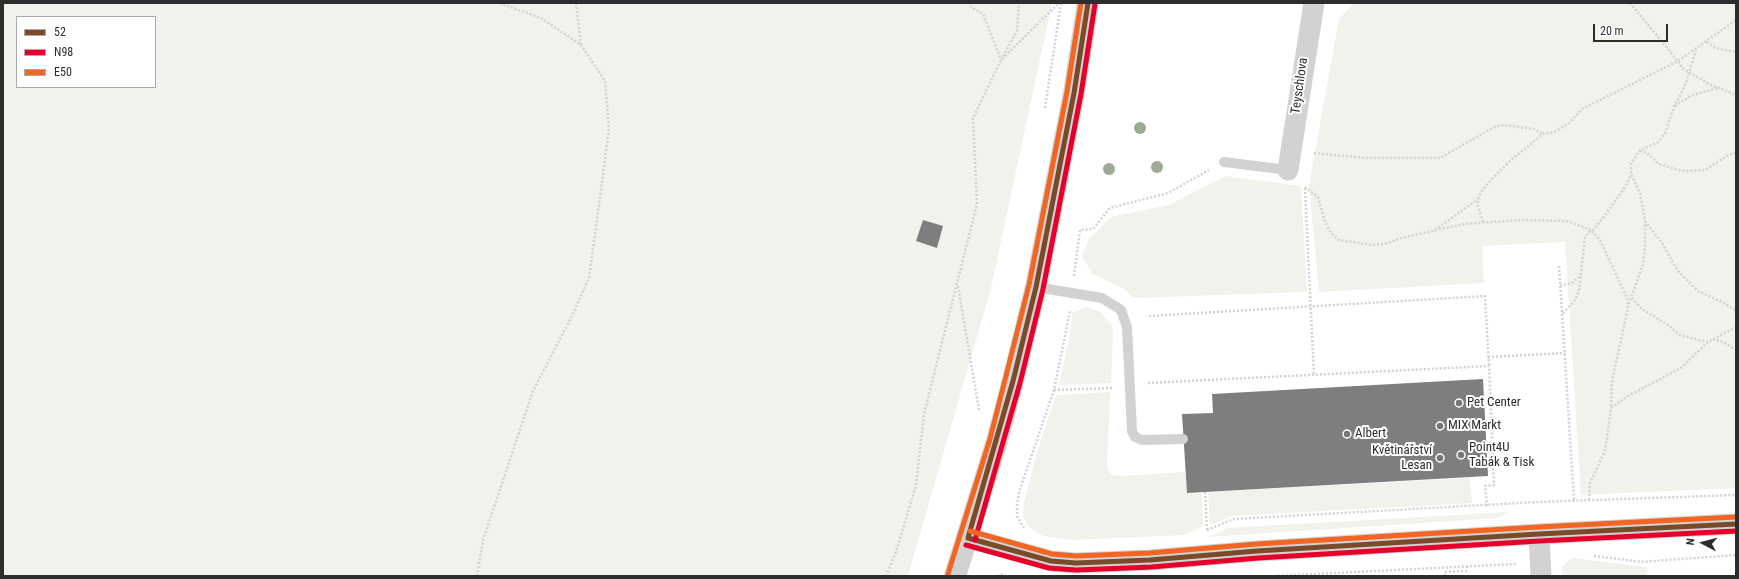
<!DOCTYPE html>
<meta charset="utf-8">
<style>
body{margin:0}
#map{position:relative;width:1739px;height:579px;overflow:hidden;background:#fff;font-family:"Roboto Condensed",sans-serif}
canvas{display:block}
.frame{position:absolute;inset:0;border:4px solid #2d2d2d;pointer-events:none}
.legend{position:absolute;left:16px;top:16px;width:140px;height:72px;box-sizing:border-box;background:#fff;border:1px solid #ababab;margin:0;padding:5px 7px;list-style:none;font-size:12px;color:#2d2d2d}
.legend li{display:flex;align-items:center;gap:8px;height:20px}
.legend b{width:20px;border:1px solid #ababab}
.north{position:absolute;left:1683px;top:523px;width:40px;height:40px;-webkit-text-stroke:3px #fff;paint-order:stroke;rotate:276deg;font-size:11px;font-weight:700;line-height:16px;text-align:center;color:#2d2d2d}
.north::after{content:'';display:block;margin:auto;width:14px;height:18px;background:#2d2d2d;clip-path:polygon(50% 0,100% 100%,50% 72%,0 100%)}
.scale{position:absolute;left:1593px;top:24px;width:75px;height:18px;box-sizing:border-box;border:2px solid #2d2d2d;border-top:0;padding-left:5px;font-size:12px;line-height:14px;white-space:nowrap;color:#2d2d2d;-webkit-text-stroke:3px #fff;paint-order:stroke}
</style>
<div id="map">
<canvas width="1739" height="579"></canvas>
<div class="frame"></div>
<ul class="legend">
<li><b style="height:5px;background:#7a4b2a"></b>52</li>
<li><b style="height:5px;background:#e4002b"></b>N98</li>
<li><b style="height:5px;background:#f26522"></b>E50</li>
</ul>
<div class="north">N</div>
<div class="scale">20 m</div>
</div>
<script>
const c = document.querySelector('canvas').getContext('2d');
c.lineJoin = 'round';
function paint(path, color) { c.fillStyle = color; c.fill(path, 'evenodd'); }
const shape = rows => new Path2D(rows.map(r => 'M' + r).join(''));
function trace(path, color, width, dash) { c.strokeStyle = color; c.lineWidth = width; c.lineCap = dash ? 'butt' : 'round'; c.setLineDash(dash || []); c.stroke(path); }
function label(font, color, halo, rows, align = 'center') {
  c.font = font + ' "Roboto Condensed",sans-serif'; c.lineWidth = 4; c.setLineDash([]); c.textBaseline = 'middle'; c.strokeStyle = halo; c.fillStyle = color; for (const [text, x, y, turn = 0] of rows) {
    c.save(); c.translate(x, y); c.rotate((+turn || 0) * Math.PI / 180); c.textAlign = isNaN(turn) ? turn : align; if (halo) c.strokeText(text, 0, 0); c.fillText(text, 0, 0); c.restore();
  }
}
paint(shape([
 [3,3,1052,3,991,288,908,576,3,576],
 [17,17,155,17,155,87,17,87],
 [1354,3,1736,3,1736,488,1581,495,1565,242,1482,246,1484,283,1319,292,1309,185,1339,19],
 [1225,176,1301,186,1307,292,1133,298,1125,289,1093,274,1082,256,1089,239,1111,217,1169,205],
 [1086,307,1099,311,1111,324,1113,332,1111,383,1059,385,1070,334,1072,313],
 [1110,392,1107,468,1109,472,1113,475,1121,476,1185,472,1187,493,1202,493,1203,526,1185,535,1072,540,1044,536,1036,533,1027,524,1023,515,1024,502,1038,449,1056,395],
 [1470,478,1472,503,1231,516,1210,526,1208,492],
 [1508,512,1498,518,1208,537,1228,528],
 [1573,558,1647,567,1648,576,1561,576,1563,566,1569,560]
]), '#eff3eb');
paint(shape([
 [923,220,943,226,937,248,916,241],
 [1483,379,1488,476,1187,493,1182,414,1213,413,1212,394]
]), '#7e7e7e');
trace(shape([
 [576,3,581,45],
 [1630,3,1678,61,1682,68,1709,84,1736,95],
 [970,6,983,14,1001,60],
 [1707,42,1716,48,1736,52],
 [1003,56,1017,31,1019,3],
 [1675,106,1690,96,1717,88],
 [1045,108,1061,3],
 [1640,151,1647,153,1659,164,1678,170,1686,171,1705,170,1728,155,1736,153],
 [1314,153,1367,158,1440,158,1494,127,1504,125,1534,129,1543,134],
 [1305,187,1318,197,1325,222,1331,233,1339,240,1353,242,1373,245,1385,244,1401,238,1464,224,1521,220,1567,221,1591,230,1600,240,1628,300,1628,308,1612,381,1611,408],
 [1305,188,1314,375],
 [1645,221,1662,243,1678,271,1698,291,1724,303,1736,311],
 [1483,222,1478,206,1478,199,1482,191,1490,181,1510,161,1543,134,1554,132,1568,124,1582,109,1678,61,1736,20],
 [1435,230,1478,199],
 [1559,266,1574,500],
 [1074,276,1080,230,1093,229,1110,208,1168,193,1209,170],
 [958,286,979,410],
 [1560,286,1572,283,1581,275],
 [1632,298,1642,309,1668,325,1680,335,1707,342],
 [1629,304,1643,264,1645,246,1645,220,1640,193,1631,174,1631,164,1639,151,1658,142,1665,133,1675,104,1681,94,1686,82,1696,50],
 [1563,313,1574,302,1579,291,1585,237,1588,233,1594,229,1606,214,1627,184,1631,174],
 [1149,316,1485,296,1489,366],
 [1713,339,1723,342,1736,350],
 [1488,357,1565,353],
 [1148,383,1489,366,1494,485,1485,486,1487,506],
 [1054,390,1113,388],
 [1485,429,1491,429],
 [1205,492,1207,530],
 [1589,500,1590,483,1605,451,1611,408,1628,396,1681,368,1708,342,1736,327],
 [1024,528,1017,516,1017,504,1019,492,1054,390,1070,311],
 [1207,530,1234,519,1537,502,1736,495],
 [1594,556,1641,562,1736,555],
 [477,576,483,540,533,391,571,318,589,278,609,129,605,81,581,45,541,18,499,3],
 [886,576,896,552,916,485,924,414,977,204,973,118,1001,60,1059,3],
 [997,576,1005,573],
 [1274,576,1516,564],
 [1445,576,1445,572,1466,571,1468,565]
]), '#d2d2d2', 2.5, [2, 2]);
trace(shape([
 [1224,162,1288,170],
 [1036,287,1102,298,1121,310,1127,327,1132,431,1135,437,1142,440,1183,439]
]), '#d2d2d2', 10);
trace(shape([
 [1288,170,1314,3],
 [1539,534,1541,576],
 [968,538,1051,561,1076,563,1150,560,1257,551,1539,534,1736,524]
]), '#d2d2d2', 21);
trace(shape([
 [955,576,997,441,1013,381,1036,287,1074,93,1088,3]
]), '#d2d2d2', 22);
trace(shape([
 [968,538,1051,561,1076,563,1150,560,1257,551,1539,534,1736,524],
 [968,538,1013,381,1036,287,1074,93,1088,3]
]), '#7a4b2a', 5);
trace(shape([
 [975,540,1020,383,1043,289,1081,94,1095,4],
 [966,545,1049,568,1076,570,1151,567,1258,558,1539,541,1736,531]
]), '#e4002b', 5);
trace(shape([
 [970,531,1052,554,1076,556,1150,553,1257,544,1539,527,1736,517],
 [948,574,990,439,1029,285,1067,92,1081,3]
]), '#f26522', 5);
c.fillStyle = '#9eaa95';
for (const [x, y] of [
 [1140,128],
 [1157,167],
 [1109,169]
]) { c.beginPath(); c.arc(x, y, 6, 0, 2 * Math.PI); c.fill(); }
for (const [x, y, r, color] of [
 [1459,403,4,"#767676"],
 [1440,426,4,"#767676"],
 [1347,434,4,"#767676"],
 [1461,455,4,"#767676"],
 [1440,458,4,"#767676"]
]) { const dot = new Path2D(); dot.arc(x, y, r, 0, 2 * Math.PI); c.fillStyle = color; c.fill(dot); trace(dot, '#fff', 1.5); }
label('13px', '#2d2d2d', '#fff', [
 ["Teyschlova",1300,86,-82]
]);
label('13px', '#2d2d2d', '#fff', [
 ["Pet Center",1467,403],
 ["MIX Markt",1448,426],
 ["Albert",1355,434],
 ["Point4U",1469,448],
 ["Tabák & Tisk",1469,463],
 ["Květinářství",1432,451,"right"],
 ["Lesan",1432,466,"right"]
], 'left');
</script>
